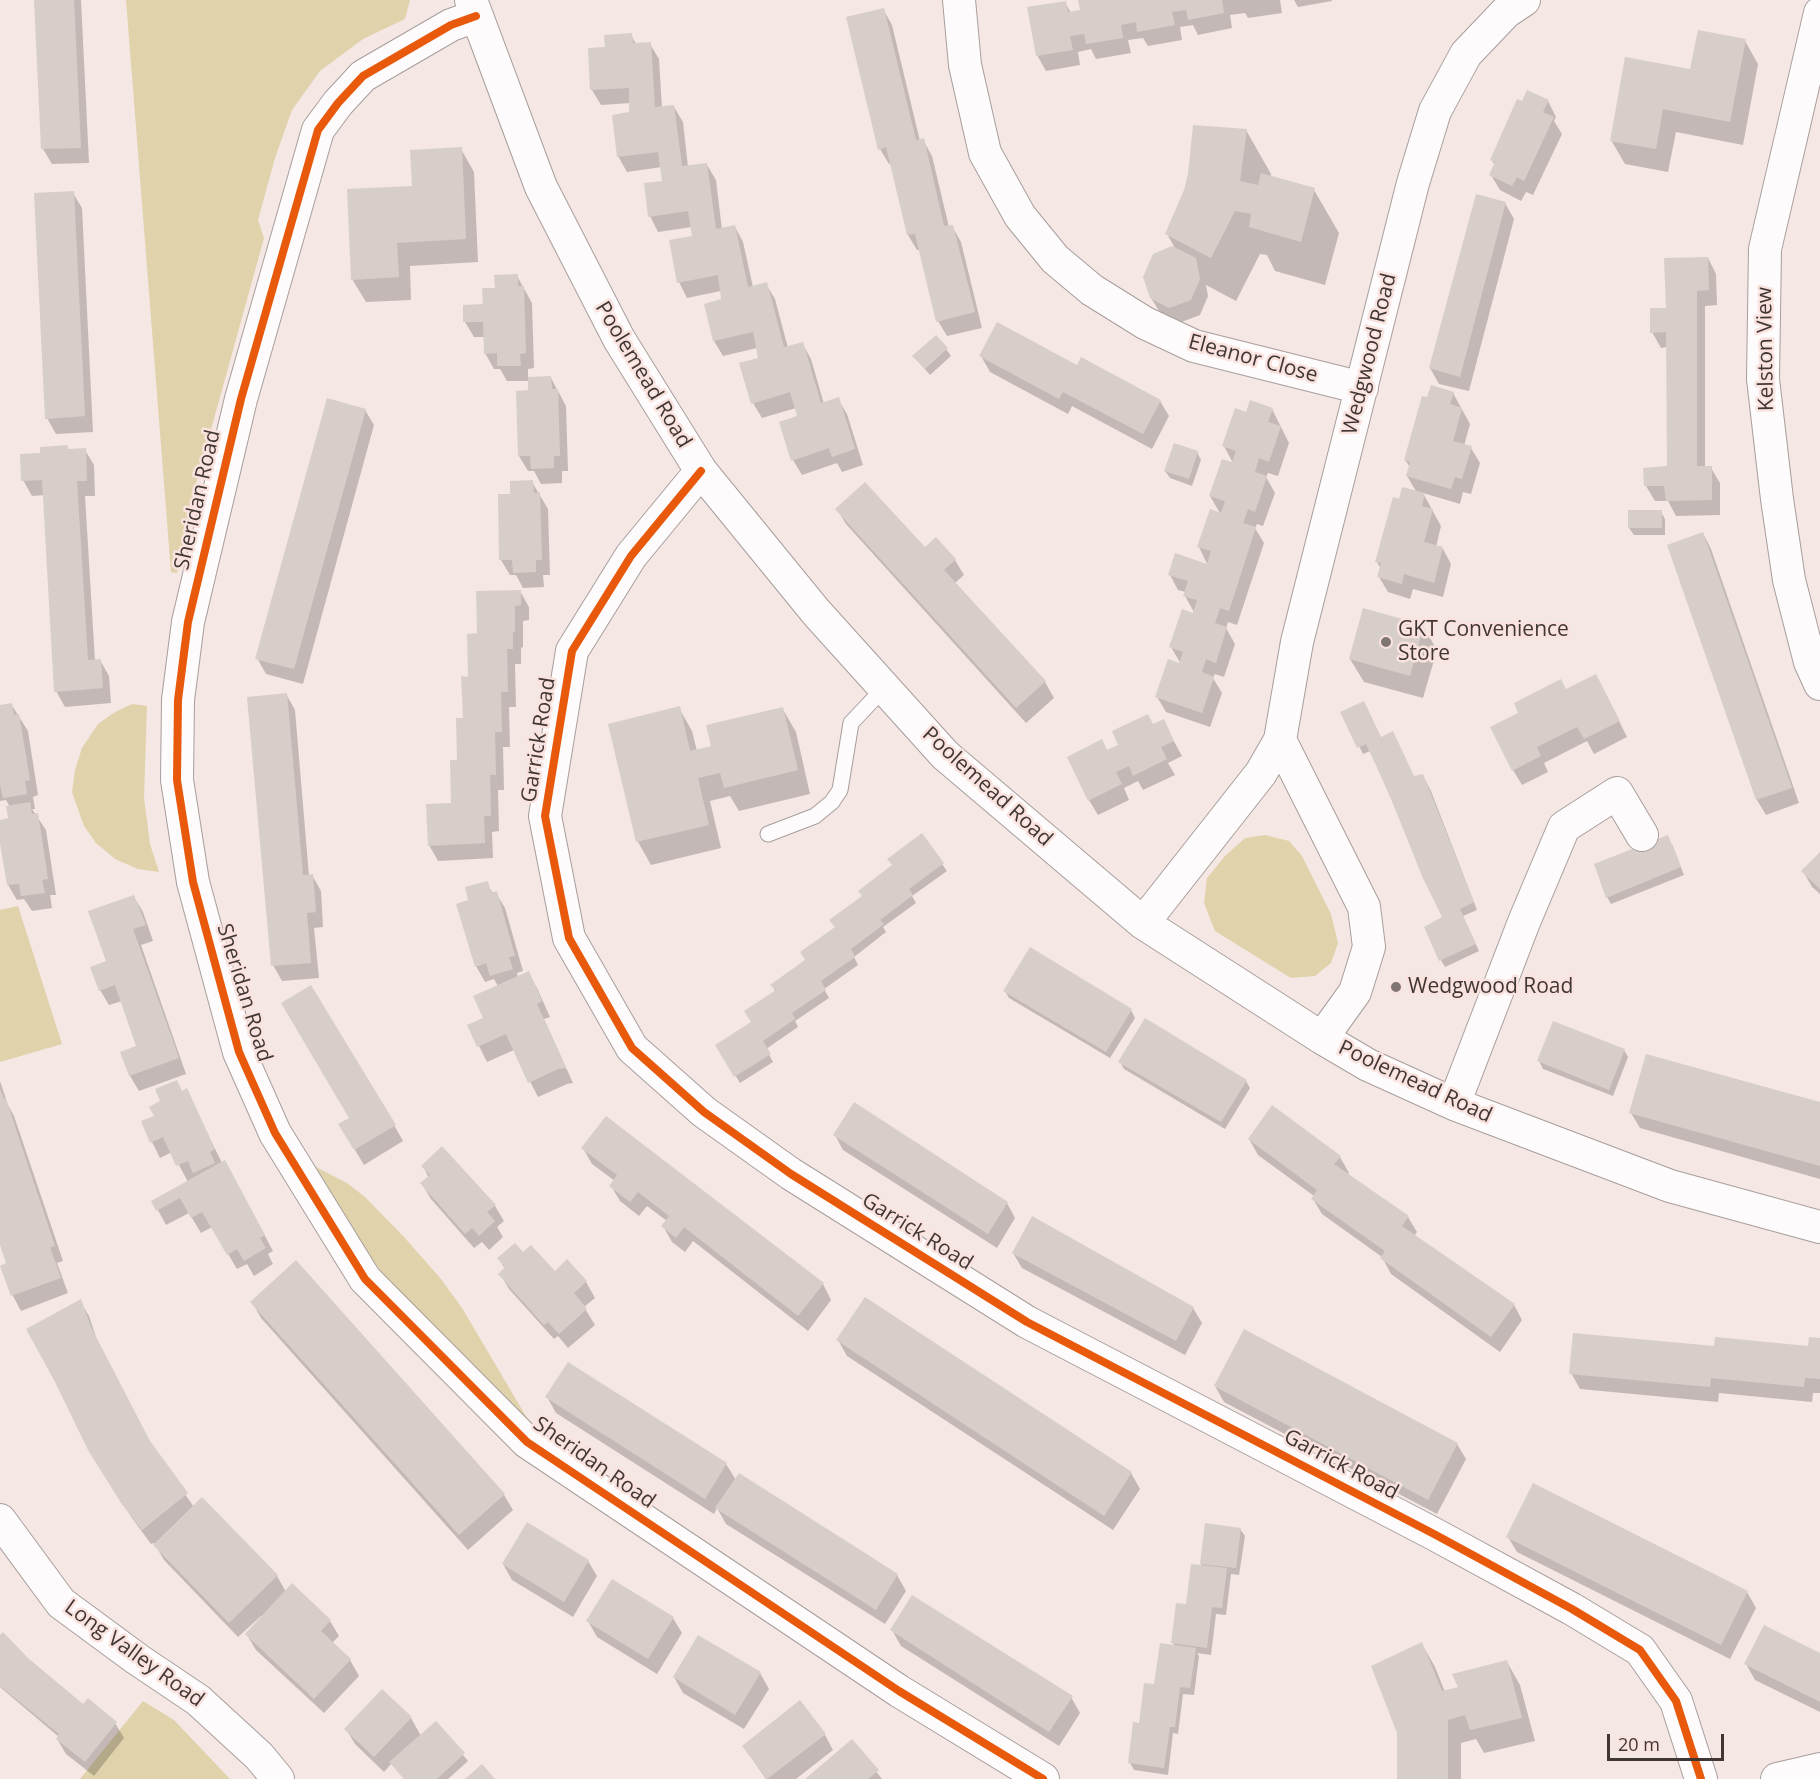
<!DOCTYPE html>
<style>
body{margin:0}
#map{position:relative;width:1820px;height:1779px;overflow:hidden;background:#f4e7e4;font-family:"Open Sans",sans-serif}
canvas{display:block}
.scale{position:absolute;left:1607px;top:1734px;width:117px;height:27px;box-sizing:border-box;border:3px solid #403735;border-top:0;padding-left:8px;font-size:18px;line-height:21px;white-space:nowrap;color:#403735;-webkit-text-stroke:4px #fae3de;paint-order:stroke}
</style>
<div id="map">
<canvas width="1820" height="1779"></canvas>
<div class="scale">20 m</div>
</div>
<script>
const c = document.querySelector('canvas').getContext('2d');
c.lineJoin = 'round';
function paint(path, color) { c.fillStyle = color; c.fill(path, 'evenodd'); }
const shape = rows => new Path2D(rows.map(r => 'M' + r).join(''));
function trace(path, color, width, dash) { c.strokeStyle = color; c.lineWidth = width; c.lineCap = dash ? 'butt' : 'round'; c.setLineDash(dash || []); c.stroke(path); }
function label(font, color, halo, rows, align = 'center') {
  c.font = font + ' "Open Sans",sans-serif'; c.lineWidth = 5; c.setLineDash([]); c.textBaseline = 'middle'; c.strokeStyle = halo; c.fillStyle = color; for (const [text, x, y, turn = 0] of rows) {
    c.save(); c.translate(x, y); c.rotate((+turn || 0) * Math.PI / 180); c.textAlign = isNaN(turn) ? turn : align; if (halo) c.strokeText(text, 0, 0); c.fillText(text, 0, 0); c.restore();
  }
}
paint(shape([
 [126,0,410,0,405,19,363,39,320,71,292,110,275,158,258,220,264,238,191,502,177,573,171,572],
 [132,704,147,706,144,798,150,844,159,872,138,869,115,859,96,843,84,826,72,792,75,770,82,748,98,724,115,712],
 [1265,835,1289,841,1302,856,1331,914,1338,943,1331,963,1315,976,1291,978,1215,931,1204,903,1207,878,1225,856,1245,838],
 [18,906,62,1044,0,1062,0,910],
 [314,1166,347,1183,365,1197,404,1237,441,1279,462,1308,530,1423,469,1371,415,1312,372,1260],
 [143,1701,174,1720,230,1779,80,1779]
]), '#e0d2ab');
paint(shape([
 [35,0,81,0,89,163,52,164,43,149],
 [1080,0,1280,0,1282,13,1248,18,1245,13,1230,15,1232,28,1198,35,1193,25,1180,27,1182,40,1148,46,1143,38,1128,40,1131,53,1096,59,1091,49,1078,52,1080,65,1046,71,1037,55,1065,2,1071,13,1082,11],
 [1294,0,1332,0,1332,1,1298,7],
 [883,9,892,25,920,141,923,140,932,156,949,227,952,226,961,242,982,328,947,336,938,321,920,250,917,250,908,235,891,163,889,164,880,149],
 [631,35,636,44,650,44,659,59,662,108,674,107,683,122,688,167,707,165,716,180,722,230,735,227,743,242,753,287,766,284,775,299,788,348,802,343,811,359,824,404,838,399,847,414,863,465,842,472,837,463,802,475,793,460,798,417,796,408,762,418,753,403,759,360,757,348,723,356,714,341,705,305,723,300,721,291,687,298,679,282,694,237,692,227,658,232,650,216,664,182,662,167,627,172,618,156,631,114,631,103,601,105,592,90,607,49],
 [1745,41,1758,64,1743,145,1676,132,1668,172,1625,164,1611,140,1692,71],
 [1548,101,1556,117,1554,121,1562,134,1533,195,1526,192,1521,201,1500,190,1491,175,1495,166,1492,160,1523,103],
 [1246,130,1271,174,1271,177,1314,190,1339,233,1325,285,1275,271,1267,255,1260,254,1236,301,1206,285,1208,296,1200,315,1179,323,1161,314,1151,298,1176,250,1167,234],
 [461,149,474,172,478,262,410,266,411,300,366,302,352,279,413,187],
 [73,193,82,208,93,432,56,434,47,418],
 [1505,203,1514,219,1469,391,1439,384,1430,368],
 [1708,258,1716,274,1717,305,1705,306,1705,468,1711,468,1720,483,1720,515,1676,516,1668,501,1655,501,1646,486,1668,467,1667,347,1661,348,1652,332,1667,309],
 [517,276,532,303,534,368,528,369,528,379,551,378,566,406,568,471,562,471,562,483,541,484,534,471,528,471,519,456,530,392,530,381,507,381,500,369,494,369,485,353,485,337,474,337,465,322,485,306,496,289],
 [946,349,951,356,930,375,914,356],
 [981,356,1160,401,1169,416,1152,449,1072,406,1068,414,990,372],
 [1453,393,1470,424,1464,446,1471,448,1480,463,1471,494,1463,492,1460,504,1423,493,1441,526,1436,547,1443,549,1451,564,1443,597,1413,589,1410,599,1388,592,1379,577,1381,569,1377,562,1400,501,1417,493,1407,476,1410,467,1405,460,1428,399],
 [1272,409,1289,443,1278,476,1268,473,1266,477,1275,493,1263,526,1257,524,1255,528,1264,543,1237,625,1228,622,1226,628,1235,644,1224,677,1215,674,1213,678,1222,693,1210,727,1166,712,1157,697,1182,666,1171,647,1194,612,1185,596,1186,592,1178,590,1170,575,1208,566,1199,547,1221,515,1210,496,1234,465,1224,446,1247,414],
 [365,410,374,425,303,684,266,674,257,658],
 [67,446,69,450,85,450,94,465,95,496,85,496,95,661,100,660,109,676,111,703,65,707,56,691,45,495,32,496,23,480,42,454],
 [1197,452,1201,460,1192,486,1170,478,1165,471],
 [532,482,548,509,550,575,543,575,544,587,523,588,516,575,510,575,501,560,511,496],
 [837,509,925,549,955,560,964,575,955,583,1045,682,1054,698,1026,723,846,524],
 [1661,512,1665,519,1665,535,1634,535,1629,528],
 [1703,533,1711,549,1799,803,1766,815,1757,800,1669,546],
 [520,591,529,607,529,620,523,621,523,647,521,648,521,664,515,664,516,707,509,707,510,747,503,747,504,790,498,790,499,831,492,832,493,858,438,861,429,845,452,804,470,678,479,635],
 [1423,626,1437,650,1423,698,1364,682,1350,659],
 [1566,691,1604,691,1627,737,1594,754,1587,741,1544,763,1548,772,1522,785,1513,770],
 [286,694,295,710,309,876,312,875,321,891,323,927,314,928,319,978,282,981,273,965],
 [11,704,28,731,38,795,33,797,35,809,32,809,46,830,56,895,50,895,52,908,32,911,24,899,17,900,8,885,0,835,0,821,10,820,10,807,6,800,0,801,0,706],
 [679,708,692,731,697,751,713,747,782,708,796,732,810,794,739,811,730,796,710,801,721,848,651,865,638,842,609,725],
 [1342,712,1381,739,1415,779,1423,776,1431,791,1477,910,1463,916,1479,951,1445,967,1441,960,1444,918,1370,751,1363,754],
 [1163,721,1182,756,1168,763,1175,775,1143,790,1138,781,1124,788,1129,800,1098,815,1089,800,1107,751],
 [1672,844,1684,875,1611,904,1607,897],
 [1820,854,1820,894,1812,887,1803,871],
 [942,864,947,871,912,896,916,903,883,927,886,932,854,957,858,965,824,989,829,998,795,1021,798,1027,766,1049,773,1062,740,1083,717,1045,753,1023,775,991,772,985],
 [487,883,493,894,496,893,505,908,523,971,517,973,518,977,528,973,537,988,550,1017,544,1019,573,1083,567,1084,538,1097,514,1050,487,1062,469,1026,485,1019,498,986,494,979,485,982,476,966,470,901],
 [134,897,143,912,153,941,141,945,186,1074,139,1091,130,1076,122,1053,138,1047,122,1001,109,1005,100,990,108,962],
 [1005,991,1131,1010,1135,1018,1110,1058,1009,998],
 [1624,1050,1628,1057,1613,1096,1543,1069,1539,1061],
 [1120,1062,1246,1081,1250,1088,1225,1129,1124,1069],
 [0,1081,8,1105,14,1116,63,1261,57,1263,68,1293,21,1311,13,1296,2,1267,8,1264,0,1239],
 [186,1090,222,1163,233,1177,273,1251,268,1254,273,1264,254,1276,247,1264,237,1269,212,1227,201,1233,189,1213,166,1225,153,1201,188,1182,172,1152,160,1158,152,1142,156,1116],
 [1820,1104,1820,1179,1640,1128,1631,1113],
 [1272,1107,1340,1157,1349,1173,1347,1175,1408,1217,1417,1232,1414,1236,1514,1305,1522,1320,1500,1352,1391,1274,1382,1257,1322,1214,1313,1199,1314,1196,1258,1155,1249,1139],
 [340,1125,394,1125,403,1141,364,1165],
 [835,1135,1007,1203,1015,1218,997,1248,843,1150],
 [583,1148,823,1284,831,1300,808,1331,693,1241,685,1252,672,1242,663,1226,667,1221,647,1206,639,1216,620,1201,611,1186,615,1181,592,1164],
 [423,1166,495,1206,504,1221,497,1227,503,1237,489,1250,482,1242,474,1248,431,1199,422,1184,429,1178],
 [1013,1253,1193,1308,1202,1323,1185,1355,1022,1268],
 [523,1254,555,1273,567,1262,586,1282,595,1298,584,1307,595,1325,568,1348,558,1336,554,1339,509,1289,500,1274,505,1269,499,1259],
 [80,1301,89,1316,98,1343,150,1444,194,1507,277,1576,286,1592,330,1621,339,1636,332,1643,350,1660,359,1676,324,1713,256,1650,247,1635,263,1617,261,1616,238,1637,164,1560,154,1543,151,1544,132,1518,111,1484],
 [252,1302,504,1495,513,1510,468,1550,261,1318],
 [1820,1339,1820,1393,1813,1393,1812,1402,1719,1393,1718,1402,1580,1389,1571,1373,1715,1348,1810,1348],
 [838,1340,1131,1473,1140,1489,1113,1530,847,1356],
 [569,1364,726,1464,736,1480,897,1575,906,1591,885,1624,726,1524,717,1508,714,1514,556,1413,547,1397],
 [1215,1386,1457,1444,1466,1459,1437,1514,1224,1402],
 [1207,1525,1240,1529,1245,1536,1239,1575,1231,1574,1226,1615,1216,1614,1211,1655,1197,1653,1199,1656,1194,1695,1183,1694,1178,1734,1173,1733,1168,1775,1134,1770,1130,1763,1140,1725,1156,1686,1175,1647,1173,1643,1201,1566],
 [1508,1537,1747,1592,1756,1608,1730,1659,1517,1552],
 [588,1561,597,1576,573,1617,512,1580,503,1564],
 [673,1618,682,1633,657,1674,597,1637,588,1621],
 [892,1630,1071,1697,1080,1713,1059,1746,901,1646],
 [0,1637,83,1706,115,1723,124,1738,94,1776,66,1754,57,1739,59,1737,0,1687],
 [1422,1644,1435,1667,1445,1692,1461,1688,1507,1662,1520,1685,1535,1741,1484,1753,1476,1739,1461,1743,1461,1779,1399,1779],
 [1820,1655,1820,1712,1755,1680,1746,1664],
 [760,1673,769,1689,744,1729,683,1693,674,1677],
 [411,1718,421,1736,436,1723,468,1761,448,1779,404,1779,392,1763,384,1772,355,1744,346,1729],
 [825,1735,833,1750,796,1779,766,1779,743,1746],
 [852,1741,882,1779,807,1779]
]), '#0003');
paint(shape([
 [34,0,74,0,81,148,41,149],
 [1078,0,1222,0,1224,13,1188,20,1186,10,1172,12,1175,25,1137,32,1136,22,1121,25,1123,38,1086,44,1084,34,1070,36,1073,50,1036,56,1027,7,1066,1,1068,12,1080,10],
 [884,8,916,140,924,138,944,226,953,225,975,312,936,322,915,234,907,235,886,147,878,150,846,17],
 [1698,30,1746,39,1730,122,1663,109,1656,149,1610,141,1625,57,1690,69],
 [632,33,633,43,651,42,655,107,674,105,682,166,707,163,716,229,735,225,748,287,767,282,784,347,803,342,821,403,839,397,855,449,832,457,829,448,791,461,779,422,797,416,790,392,751,404,739,363,758,358,753,332,713,341,704,304,721,299,718,275,677,283,669,240,692,236,688,211,648,217,644,183,662,181,658,152,617,157,612,115,629,112,629,88,590,90,588,48,605,47,604,35],
 [1527,90,1549,100,1543,112,1554,117,1524,181,1517,177,1512,186,1489,175,1495,162,1490,160,1517,99,1522,101],
 [1193,125,1247,129,1240,181,1258,185,1261,173,1315,188,1301,242,1249,227,1251,214,1235,211,1211,258,1165,234,1184,190,1188,174],
 [462,147,466,239,397,243,399,277,351,280,347,189,412,186,410,150],
 [74,191,85,416,45,419,34,193],
 [1476,194,1506,202,1460,377,1429,368],
 [1172,246,1196,258,1200,279,1191,300,1169,308,1150,298,1143,277,1153,254],
 [1708,257,1709,290,1697,291,1697,466,1712,466,1712,500,1666,501,1664,486,1644,486,1643,468,1667,466,1666,332,1650,333,1650,308,1666,308,1664,258],
 [518,274,518,286,524,286,526,353,520,354,521,366,497,366,497,353,484,354,483,322,463,322,463,305,483,304,482,288,495,288,494,275],
 [997,322,1077,365,1081,357,1161,400,1143,434,1063,392,1059,399,979,356],
 [936,335,948,348,925,369,912,356],
 [551,376,552,389,558,389,560,456,554,456,554,468,531,469,530,456,518,456,516,391,528,390,528,377],
 [1431,385,1454,392,1450,404,1462,408,1453,441,1472,446,1462,479,1455,477,1451,489,1406,476,1410,462,1404,460,1422,396,1427,397],
 [327,398,366,409,294,669,255,659],
 [1250,400,1273,408,1268,422,1281,426,1269,462,1259,458,1255,472,1267,476,1255,512,1248,509,1243,523,1256,527,1229,611,1220,608,1215,623,1227,627,1216,663,1206,659,1202,672,1214,677,1202,713,1155,697,1168,659,1179,663,1183,652,1169,647,1182,609,1193,613,1197,600,1183,596,1188,581,1168,575,1175,553,1207,564,1211,551,1197,547,1210,509,1221,513,1225,501,1209,496,1222,459,1232,462,1236,451,1222,446,1235,408,1246,412],
 [1174,443,1198,451,1189,479,1164,471],
 [68,445,68,449,86,448,87,481,77,481,88,660,101,659,103,688,54,692,42,480,21,481,20,454,40,453,40,447],
 [533,480,534,493,540,492,542,560,536,560,536,572,513,573,512,560,499,560,498,494,510,494,510,481],
 [865,482,925,547,936,537,956,559,944,570,1046,681,1016,708,835,509],
 [1402,487,1425,493,1422,506,1433,509,1424,542,1443,547,1434,583,1404,574,1402,584,1377,577,1381,563,1375,562,1393,497,1399,499],
 [1628,510,1662,510,1662,528,1628,528],
 [1703,532,1792,788,1756,800,1667,545],
 [521,590,521,605,515,606,515,632,513,632,513,649,507,649,508,692,501,692,502,732,495,732,496,775,490,775,491,816,484,816,485,843,428,846,426,804,451,803,450,760,457,760,456,718,463,718,461,676,468,677,467,634,477,633,476,591],
 [1363,608,1424,625,1410,676,1349,659],
 [1596,674,1620,721,1584,739,1577,727,1537,747,1541,756,1512,771,1490,727,1518,713,1514,703,1561,679,1566,689],
 [287,693,303,875,313,874,316,912,307,913,311,963,271,966,247,697],
 [1364,701,1381,737,1393,731,1414,776,1423,774,1474,902,1460,909,1476,944,1439,961,1424,927,1442,917,1422,876,1387,789,1366,744,1357,748,1340,712],
 [12,703,14,715,19,714,30,780,25,781,27,794,3,798,0,784,0,705],
 [680,706,690,751,711,746,706,725,783,707,798,770,724,788,720,773,698,778,709,825,636,842,608,724],
 [1148,714,1153,724,1164,719,1174,741,1161,747,1167,759,1133,776,1129,766,1116,772,1122,784,1088,801,1067,757,1102,739,1107,750,1118,745,1112,731],
 [30,802,32,814,38,813,48,879,42,880,45,893,21,896,19,884,7,885,0,844,0,820,8,818,6,806],
 [922,833,944,863,909,889,913,895,880,920,884,924,851,949,855,957,821,981,826,990,792,1013,795,1019,763,1041,771,1054,734,1077,715,1045,751,1022,744,1011,776,990,770,985,805,960,800,952,835,927,829,920,862,896,858,891,892,865,887,859],
 [1668,835,1681,867,1606,898,1594,864],
 [1820,852,1820,889,1801,871],
 [488,881,491,893,497,891,515,956,509,957,513,969,490,976,486,963,475,967,456,904,468,900,465,887],
 [134,895,146,925,133,929,179,1058,129,1076,120,1052,136,1046,115,985,99,991,90,967,106,961,88,911],
 [1030,947,1132,1009,1106,1052,1003,991],
 [529,971,542,1001,537,1004,566,1068,558,1069,528,1083,506,1034,477,1047,467,1025,483,1018,473,996],
 [311,985,396,1125,354,1150,338,1124,349,1118,281,1003],
 [1145,1018,1247,1080,1221,1122,1118,1062],
 [1553,1021,1625,1049,1609,1090,1537,1061],
 [1646,1054,1820,1102,1820,1166,1629,1113],
 [177,1080,182,1091,187,1088,215,1149,210,1152,215,1163,193,1173,188,1161,176,1166,163,1137,150,1143,141,1121,154,1116,149,1107,160,1101,155,1089],
 [0,1089,4,1099,6,1099,55,1246,50,1247,61,1278,11,1296,0,1266,6,1263,0,1245],
 [854,1102,1008,1202,988,1234,833,1135],
 [1272,1105,1341,1156,1334,1164,1409,1216,1402,1226,1515,1304,1491,1337,1380,1258,1385,1251,1311,1199,1317,1190,1248,1139],
 [606,1116,824,1283,798,1316,684,1227,676,1238,661,1226,669,1216,638,1192,630,1202,609,1186,617,1175,581,1148],
 [442,1146,496,1205,487,1212,495,1221,479,1236,472,1228,465,1234,420,1183,430,1175,421,1166],
 [225,1160,265,1235,260,1238,266,1248,244,1261,237,1249,227,1255,202,1212,191,1218,180,1198,156,1211,151,1201],
 [1032,1216,1194,1307,1176,1341,1012,1253],
 [515,1243,523,1252,531,1245,555,1271,567,1259,587,1281,574,1293,587,1309,559,1334,548,1322,544,1325,498,1274,505,1267,497,1258],
 [296,1260,505,1494,459,1535,250,1302],
 [865,1297,1132,1472,1104,1516,836,1340],
 [81,1299,91,1327,150,1441,188,1493,142,1530,121,1503,88,1450,55,1382,26,1329],
 [1244,1329,1458,1443,1428,1500,1214,1386],
 [1573,1333,1714,1346,1715,1337,1808,1346,1809,1337,1820,1338,1820,1379,1805,1378,1804,1387,1711,1378,1710,1387,1569,1374],
 [568,1362,727,1463,705,1499,545,1397],
 [739,1473,898,1574,876,1610,715,1508],
 [1533,1483,1748,1591,1721,1645,1506,1537],
 [202,1497,278,1575,229,1623,153,1545],
 [527,1522,589,1560,564,1602,502,1564],
 [1205,1523,1241,1528,1236,1568,1200,1564],
 [1191,1564,1227,1568,1222,1608,1212,1607,1207,1648,1171,1643,1176,1603,1186,1604],
 [612,1579,674,1617,648,1659,586,1621],
 [292,1583,331,1620,321,1631,351,1659,314,1699,245,1634],
 [912,1595,1073,1696,1049,1732,890,1630],
 [1764,1625,1820,1653,1820,1702,1744,1664],
 [3,1632,28,1658,83,1704,88,1698,117,1722,85,1762,56,1739,59,1734,0,1686,0,1635],
 [698,1635,761,1672,735,1715,673,1677],
 [1422,1642,1442,1691,1458,1687,1452,1674,1507,1660,1522,1718,1470,1730,1465,1715,1448,1720,1448,1779,1397,1779,1397,1733,1371,1666],
 [1160,1643,1196,1648,1190,1688,1180,1687,1175,1727,1170,1727,1164,1768,1128,1763,1133,1722,1139,1723,1144,1683,1154,1684],
 [382,1689,412,1717,374,1757,344,1729],
 [800,1700,826,1734,767,1779,742,1746],
 [436,1721,465,1753,437,1779,404,1779,389,1762],
 [852,1739,879,1770,868,1779,805,1779],
 [482,1764,495,1779,465,1779]
]), '#d7ceca');
const lane = shape([
 [768,834,815,816,832,802,840,790,851,723,885,687]
]);
const street = shape([
 [471,0,541,187,619,339,701,471,816,612,945,755,1143,923,1322,1038,1368,1065,1454,1104,1670,1186,1820,1227],
 [959,0,965,65,985,153,1020,216,1055,259,1092,290,1145,323,1194,346,1362,388],
 [1820,13,1765,249,1763,379,1777,499,1789,580,1810,662,1820,684],
 [476,16,451,25,363,76,338,103,318,130,241,399,188,622,178,700,177,780,193,882,239,1052,275,1133,365,1279,527,1442,899,1691,1043,1779],
 [701,471,631,556,572,651,545,816,569,938,632,1048,704,1112,791,1174,1027,1322,1434,1534,1572,1609,1640,1650,1676,1701,1701,1779],
 [1280,740,1364,907,1369,947,1355,992,1322,1038],
 [1143,923,1261,773,1280,740,1297,642,1413,183,1435,111,1466,54,1506,12,1524,0],
 [1454,1104,1524,922,1564,827,1617,793,1642,835],
 [0,1520,61,1603,137,1659,198,1700,259,1756,278,1779],
 [1777,1779,1820,1769]
]);
trace(lane, '#a89e9c', 17);
trace(street, '#a89e9c', 34);
trace(lane, '#fdfbfb', 15);
trace(street, '#fdfbfb', 32);
trace(shape([
 [476,16,451,25,363,76,338,103,318,130,241,399,188,622,178,700,177,780,193,882,239,1052,275,1133,365,1279,527,1442,899,1691,1043,1779],
 [701,471,631,556,572,651,545,816,569,938,632,1048,704,1112,791,1174,1027,1322,1434,1534,1572,1609,1640,1650,1676,1701,1701,1779]
]), '#e8590c', 8);
for (const [x, y, r, color] of [
 [1386,642,6,"#7f7572"],
 [1396,987,6,"#7f7572"]
]) { const dot = new Path2D(); dot.arc(x, y, r, 0, 2 * Math.PI); c.fillStyle = color; c.fill(dot); trace(dot, '#fae3de', 2); }
label('21px', '#403735', '#fae3de', [
 ["Kelston View",1766,349,-91],
 ["Wedgwood Road",1370,354,-76],
 ["Eleanor Close",1253,359,15],
 ["Poolemead Road",643,375,59],
 ["Sheridan Road",198,500,-77],
 ["Garrick Road",539,740,-81],
 ["Poolemead Road",987,787,42],
 ["Sheridan Road",244,993,73],
 ["Poolemead Road",1415,1082,25],
 ["Garrick Road",917,1232,32],
 ["Sheridan Road",594,1463,35],
 ["Garrick Road",1341,1465,28],
 ["Long Valley Road",134,1654,36]
]);
label('21px', '#403735', '#fae3de', [
 ["GKT Convenience",1398,630],
 ["Store",1398,654],
 ["Wedgwood Road",1408,987]
], 'left');
</script>
